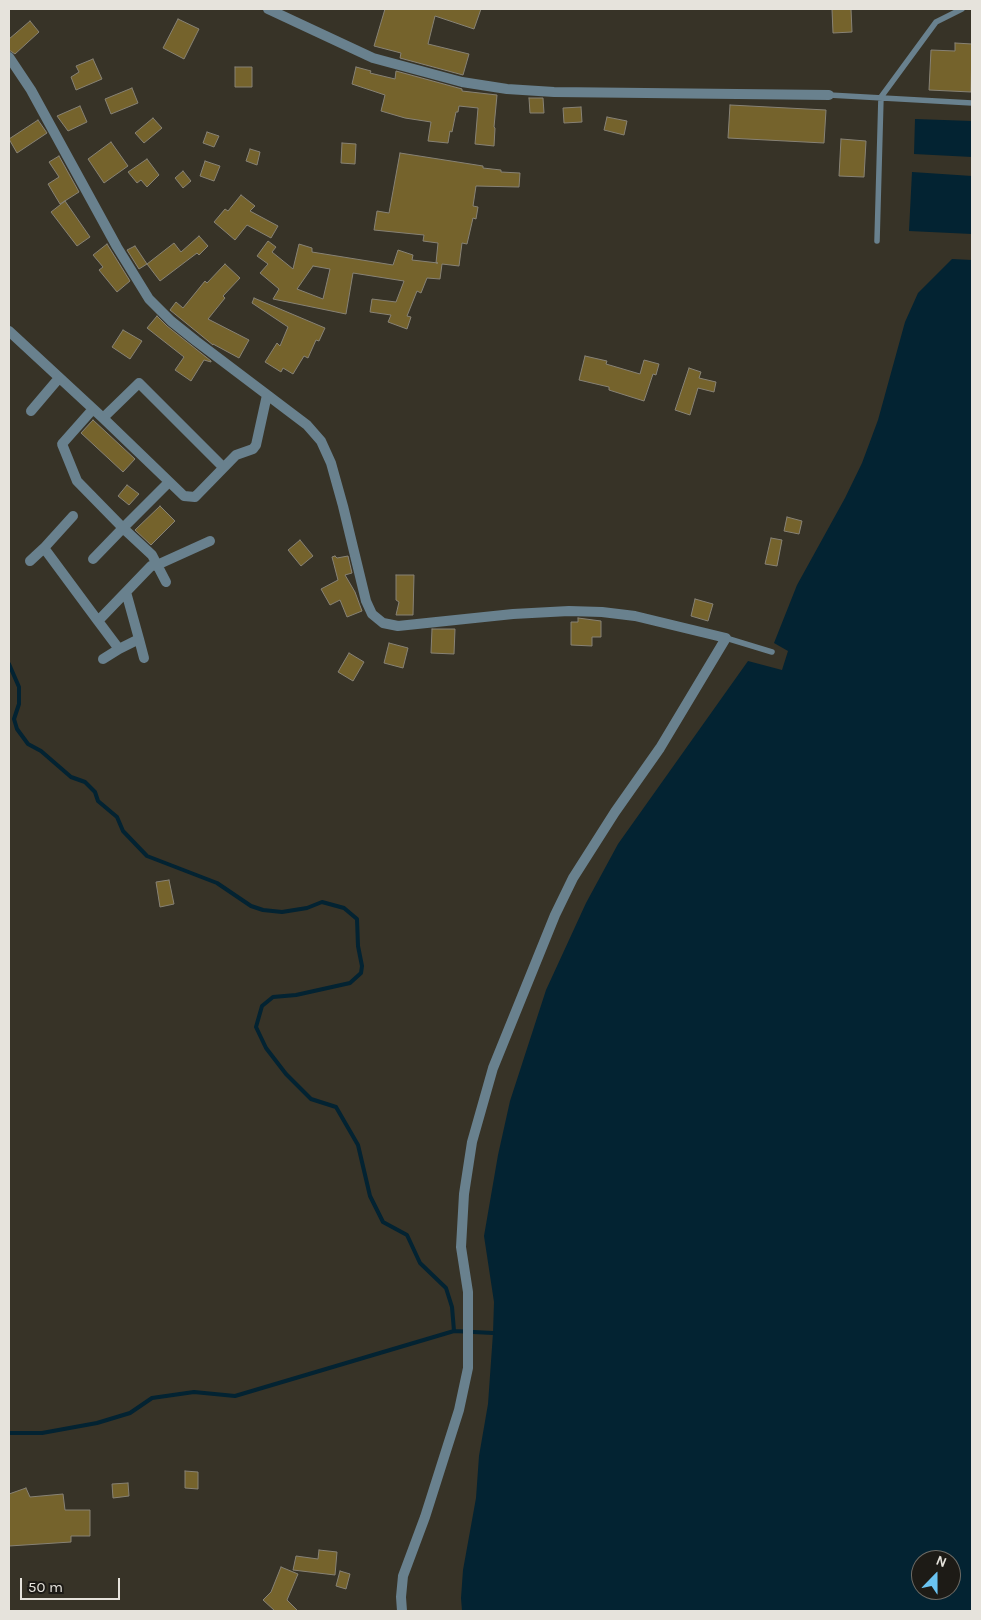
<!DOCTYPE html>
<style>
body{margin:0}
#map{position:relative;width:981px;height:1620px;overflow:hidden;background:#373327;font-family:Karla,sans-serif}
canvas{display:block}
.frame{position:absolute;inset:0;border:10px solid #e6e3dc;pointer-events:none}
.north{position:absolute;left:911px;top:1550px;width:50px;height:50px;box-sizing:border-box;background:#1d1b16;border:1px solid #6d6b65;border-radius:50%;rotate:22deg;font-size:14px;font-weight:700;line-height:20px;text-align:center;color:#e6e3dc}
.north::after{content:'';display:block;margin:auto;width:18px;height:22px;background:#6ac3f1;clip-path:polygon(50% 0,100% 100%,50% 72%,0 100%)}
.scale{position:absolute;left:20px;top:1578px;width:100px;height:22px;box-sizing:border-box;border:2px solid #e6e3dc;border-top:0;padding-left:6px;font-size:15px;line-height:18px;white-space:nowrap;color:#e6e3dc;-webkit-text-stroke:4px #1d1b16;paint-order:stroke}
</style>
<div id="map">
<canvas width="981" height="1620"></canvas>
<div class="frame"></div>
<div class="north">N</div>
<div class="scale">50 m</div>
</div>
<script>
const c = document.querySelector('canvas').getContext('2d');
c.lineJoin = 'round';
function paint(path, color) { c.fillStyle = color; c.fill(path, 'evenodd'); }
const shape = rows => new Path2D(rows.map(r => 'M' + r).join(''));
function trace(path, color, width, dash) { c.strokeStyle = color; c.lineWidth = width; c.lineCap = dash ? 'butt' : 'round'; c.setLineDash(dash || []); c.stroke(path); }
paint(shape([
 [915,119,972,121,972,157,914,154],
 [912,172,972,176,972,234,909,231],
 [952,259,972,260,972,1611,462,1611,461,1598,463,1570,476,1498,479,1456,488,1404,493,1333,494,1302,484,1236,498,1155,510,1101,546,990,586,903,618,844,748,661,782,670,788,651,774,643,797,585,845,498,862,463,878,420,905,322,918,293],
 [921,1560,951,1560,951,1590,921,1590]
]), '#032332');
trace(shape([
 [9,664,19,687,19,704,14,719,17,729,28,744,41,751,71,777,85,782,95,792,98,801,117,817,123,831,147,856,217,883,251,906,263,910,282,912,307,908,322,902,344,908,357,919,358,946,362,966,361,973,350,983,296,995,273,997,262,1006,256,1027,266,1048,286,1074,311,1099,336,1107,358,1145,370,1196,383,1222,407,1235,420,1263,446,1288,452,1307,454,1331],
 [9,1433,42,1433,97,1423,130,1413,152,1398,194,1392,235,1396,454,1331,493,1333]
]), '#032332', 4);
const building = shape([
 [385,9,481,9,474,29,435,16,428,44,469,54,463,75,400,58,401,53,374,46,385,9],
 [832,9,851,9,852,32,833,33,832,9],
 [178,19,199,29,184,59,163,48,178,19],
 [30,21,39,32,15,54,9,50,9,39,30,21],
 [955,43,972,44,971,92,929,90,931,50,955,51,955,43],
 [93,59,102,79,76,90,71,77,79,72,76,66,93,59],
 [235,67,252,67,252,87,235,87,235,67],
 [356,67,371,71,370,73,395,79,396,71,462,89,462,91,497,95,494,127,495,128,494,146,475,144,478,108,459,106,458,112,456,112,452,132,450,131,448,143,428,141,431,122,405,118,381,111,385,95,352,84,356,67],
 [132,88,138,103,111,114,105,99,132,88],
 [529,98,543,98,544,113,530,113,529,98],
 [730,105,826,110,824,143,728,138,730,105],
 [80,106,87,122,68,131,57,116,80,106],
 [581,107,582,122,564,123,563,108,581,107],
 [607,117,627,121,624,135,604,130,607,117],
 [153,118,162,128,144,143,135,133,153,118],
 [38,120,47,133,17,153,9,139,38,120],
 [207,132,219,136,214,147,203,143,207,132],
 [841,139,866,141,864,177,839,176,841,139],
 [111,142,128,166,104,183,88,159,111,142],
 [342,143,356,144,355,164,341,163,342,143],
 [250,149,260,152,257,165,246,161,250,149],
 [400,153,483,166,483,168,501,170,501,172,520,173,519,187,476,186,473,206,478,207,476,219,473,218,467,244,462,243,459,266,442,264,440,279,427,278,421,293,417,291,407,316,411,317,407,329,388,322,391,315,370,312,372,299,396,302,404,281,353,273,346,314,273,299,279,289,260,273,268,264,257,256,268,241,276,247,272,252,293,269,299,244,312,248,312,252,393,265,398,250,413,255,412,260,438,263,436,263,438,243,423,241,424,235,374,230,377,211,389,213,400,153],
 [313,266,330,269,323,299,297,289,313,266],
 [59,156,79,192,60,204,48,184,59,177,49,162,59,156],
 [147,159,159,175,147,187,141,180,137,183,128,172,147,159],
 [205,161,220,166,214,181,200,176,205,161],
 [183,171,191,181,183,188,175,178,183,171],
 [241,195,255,206,250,211,278,226,271,238,247,225,235,240,214,222,225,209,228,211,241,195],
 [65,201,90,237,77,246,51,212,65,201],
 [199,236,208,246,199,255,197,253,160,281,147,264,174,243,181,252,199,236],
 [107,244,130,281,117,292,99,270,103,267,93,255,107,244],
 [135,246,147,264,139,269,127,250,135,246],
 [225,264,240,278,223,296,225,298,208,319,249,340,239,358,213,344,213,345,170,310,176,302,183,308,205,281,207,283,225,264],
 [254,298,325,328,319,341,316,340,308,358,304,356,293,374,283,368,281,372,265,362,277,343,280,346,288,327,252,303,254,298],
 [157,316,167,326,211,361,211,362,204,360,191,381,175,370,184,357,147,328,157,316],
 [123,330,142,341,130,359,112,347,123,330],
 [585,356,607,361,606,364,640,374,644,360,659,364,656,375,653,374,644,401,609,390,609,387,579,380,585,356],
 [689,368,701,372,699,378,716,382,714,392,698,388,690,415,675,410,689,368],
 [93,420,135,459,123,472,81,433,93,420],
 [127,485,139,494,129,505,118,496,127,485],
 [160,506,175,521,151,545,135,530,160,506],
 [787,517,802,521,799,534,784,531,787,517],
 [771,538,782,540,777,566,765,564,771,538],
 [300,540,313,556,301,566,288,550,300,540],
 [335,556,337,558,348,556,352,573,345,575,355,592,362,611,347,617,340,600,330,605,321,589,338,580,332,557,335,556],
 [396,575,414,575,413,615,396,615,399,602,396,600,396,575],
 [695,599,713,604,708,621,691,616,695,599],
 [578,618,601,621,601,637,592,637,592,646,571,645,571,622,578,622,578,618],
 [432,629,455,629,454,654,431,653,432,629],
 [389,643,408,648,403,668,384,663,389,643],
 [349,653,364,662,353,681,338,672,349,653],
 [169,880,174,904,160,907,156,882,169,880],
 [185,1471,198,1472,198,1489,185,1488,185,1471],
 [128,1483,129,1496,113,1498,112,1484,128,1483],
 [26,1488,30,1497,63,1494,65,1510,90,1510,90,1536,71,1536,71,1542,9,1546,9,1494,26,1488],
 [319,1550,337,1552,335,1575,293,1570,296,1556,318,1559,319,1550],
 [281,1567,298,1574,287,1600,298,1611,275,1611,263,1600,271,1592,281,1567],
 [340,1571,350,1574,346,1589,336,1586,340,1571]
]);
paint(building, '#75632c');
trace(building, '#878275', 1);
trace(shape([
 [829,95,972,103],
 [877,241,881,97,936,22,962,9],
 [726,638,772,652]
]), '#69818e', 5.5);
trace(shape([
 [268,9,373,58,462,82,507,89,554,92,829,95],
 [9,57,31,90,117,247,149,299,171,321,196,341,307,425,321,441,331,463,343,506,366,601,372,614,383,623,398,626,513,614,569,611,602,612,635,616,726,638,660,748,615,812,573,878,555,915,493,1068,472,1142,464,1194,461,1247,468,1292,468,1368,459,1410,425,1517,403,1576,401,1597,402,1611],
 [9,331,103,418,184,496,195,497,236,455,253,449,256,445,267,395],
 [93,409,62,444,77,481,123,528,93,559],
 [31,411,59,378],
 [103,418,139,383,223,467],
 [73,516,44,548,98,621,151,566,157,565,210,541],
 [30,561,44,548],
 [166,582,152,555,123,528,169,482],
 [98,621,119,649,139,639,126,592],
 [139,639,144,658],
 [103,659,119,649]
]), '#69818e', 10);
</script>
